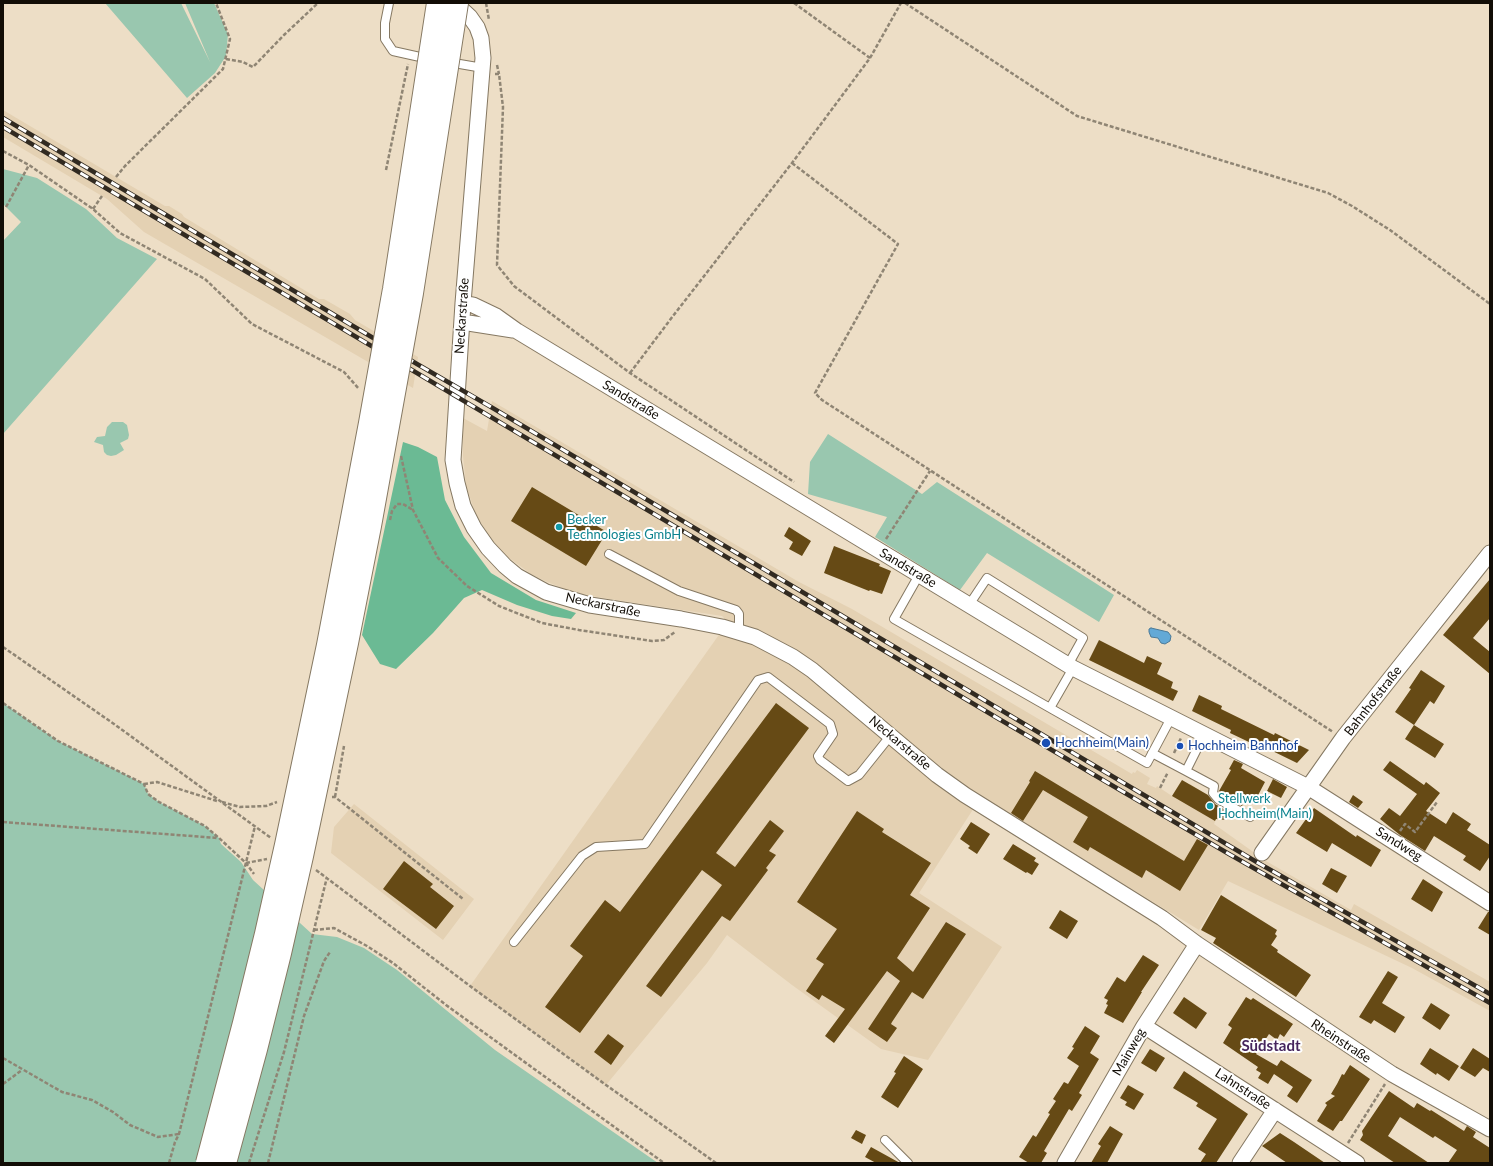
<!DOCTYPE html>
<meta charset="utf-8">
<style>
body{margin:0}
#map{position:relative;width:1493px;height:1166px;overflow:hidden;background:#eddec6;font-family:Lato,sans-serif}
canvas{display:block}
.frame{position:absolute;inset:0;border:4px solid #120d06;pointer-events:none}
</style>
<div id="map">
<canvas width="1493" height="1166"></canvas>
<div class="frame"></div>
</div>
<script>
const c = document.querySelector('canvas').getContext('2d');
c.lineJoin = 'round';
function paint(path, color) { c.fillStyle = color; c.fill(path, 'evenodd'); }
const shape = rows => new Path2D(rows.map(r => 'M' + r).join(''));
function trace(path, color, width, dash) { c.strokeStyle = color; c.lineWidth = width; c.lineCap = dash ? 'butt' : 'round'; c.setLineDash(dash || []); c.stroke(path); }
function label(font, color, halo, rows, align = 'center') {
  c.font = font + ' Lato,sans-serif'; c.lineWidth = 4; c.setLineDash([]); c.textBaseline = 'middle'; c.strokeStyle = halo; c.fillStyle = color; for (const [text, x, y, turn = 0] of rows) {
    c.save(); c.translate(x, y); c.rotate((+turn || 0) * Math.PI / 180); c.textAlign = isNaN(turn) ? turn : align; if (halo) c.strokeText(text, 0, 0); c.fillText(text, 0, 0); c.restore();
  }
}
paint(shape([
 [3,110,165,206,169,206,182,214,184,217,319,299,324,299,350,314,355,320,418,357,413,388,144,232,107,199,3,137],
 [492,401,799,582,852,609,1132,774,1133,772,1135,773,1137,770,1150,778,1147,784,1156,788,1157,786,1172,796,1180,783,1188,788,1190,784,1201,791,1227,820,1216,819,1214,824,1266,861,1351,910,1354,904,1490,982,1490,1011,1412,968,1228,881,1199,930,981,797,919,893,1002,947,928,1060,881,1049,792,985,727,935,707,963,606,1085,470,986,728,622,722,616,603,598,572,592,545,581,531,574,509,558,489,537,475,512,466,486,463,456,463,418,487,431],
 [354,804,474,899,443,940,331,853,334,827]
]), '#e4d1b3');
paint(shape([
 [105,3,181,3,210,62,185,3,214,3,228,34,226,56,215,73,187,98],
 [3,169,37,178,86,209,117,238,157,259,3,434,3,241,21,222,3,204],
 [112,422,123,422,127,425,129,435,128,439,120,443,124,450,116,455,111,456,107,455,104,452,103,445,94,442,97,437,105,436,107,427],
 [828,434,922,494,937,482,1114,595,1099,622,987,553,960,590,875,537,887,517,808,494,810,462],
 [3,703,58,741,144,784,148,794,159,802,205,826,219,838,221,844,241,862,253,880,312,934,337,937,364,948,397,970,495,1050,658,1163,3,1163]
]), '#99c7af');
paint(shape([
 [403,442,418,447,437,457,445,500,464,537,491,573,536,600,576,613,571,619,552,616,517,605,482,590,464,598,433,633,396,669,380,664,362,635]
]), '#6bba94');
const water = shape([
 [1151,628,1168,632,1171,636,1170,641,1165,644,1161,643,1158,638,1151,637,1149,632,1149,629,1151,628]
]);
paint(water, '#63a9d6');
trace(water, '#4b7a98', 1);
paint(shape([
 [532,487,607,532,586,566,511,521],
 [789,527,811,541,802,556,789,549,793,542,784,536],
 [834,546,880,564,879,566,891,571,882,594,870,590,869,591,824,573],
 [1490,579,1490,618,1473,638,1490,652,1490,674,1443,635],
 [1099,640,1144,663,1147,656,1162,663,1157,674,1173,682,1171,688,1178,691,1173,701,1089,660],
 [1421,670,1445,686,1434,704,1430,701,1414,725,1395,712,1411,689,1409,688],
 [1199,695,1222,706,1221,709,1274,735,1275,733,1309,750,1297,763,1252,741,1251,743,1230,733,1231,730,1192,711],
 [776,703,809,728,716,853,735,867,770,820,784,831,769,851,776,855,766,868,768,870,730,921,722,916,661,997,646,986,722,885,702,870,580,1033,545,1007,583,956,570,946,605,900,620,912],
 [1414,725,1444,744,1435,758,1405,739],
 [1234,760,1243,764,1241,768,1265,782,1255,801,1247,796,1242,806,1222,795,1219,791,1231,770,1229,769],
 [1390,761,1424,785,1426,782,1440,793,1426,811,1446,824,1453,812,1471,824,1467,830,1490,845,1490,856,1480,871,1463,860,1466,856,1434,836,1425,851,1400,835,1380,819,1389,808,1400,816,1417,794,1383,770],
 [1035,771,1184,861,1197,839,1208,845,1180,891,1146,870,1142,878,1090,847,1088,851,1073,842,1088,817,1043,790,1023,821,1011,813,1030,782,1029,781],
 [1273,779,1287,787,1281,798,1267,791],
 [1182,780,1208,795,1215,804,1231,813,1227,820,1216,819,1215,821,1172,796],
 [1353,795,1363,802,1358,808,1349,802],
 [1314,808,1356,837,1357,835,1381,850,1371,867,1332,843,1327,852,1296,833],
 [857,811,884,829,882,832,931,863,910,895,930,908,897,958,913,972,946,922,966,934,923,999,912,992,892,1022,891,1024,897,1028,887,1042,868,1029,900,981,887,971,834,1043,825,1036,845,1009,822,995,819,1000,806,991,824,964,816,959,837,929,797,902],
 [971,822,990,834,977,854,968,848,970,846,960,839],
 [1013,844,1036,858,1034,861,1039,864,1032,875,1027,872,1026,873,1003,859],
 [404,861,433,884,430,887,454,906,436,929,383,889],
 [1331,868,1347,876,1337,893,1322,884],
 [1423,879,1443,892,1432,912,1411,899],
 [1221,895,1277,930,1275,934,1277,936,1271,945,1278,950,1277,952,1311,975,1296,997,1213,943,1216,938,1201,930],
 [1060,910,1078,921,1067,939,1049,928],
 [1488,912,1490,912,1490,935,1478,928],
 [1143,955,1159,965,1141,992,1142,992,1123,1023,1104,1013,1108,1005,1106,1004,1108,1000,1104,998,1117,977,1125,982],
 [1388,971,1398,977,1382,1003,1405,1017,1395,1033,1374,1020,1371,1024,1359,1017],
 [1184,997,1207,1013,1196,1029,1173,1013],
 [1246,997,1251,1000,1253,998,1293,1024,1284,1037,1280,1034,1277,1040,1269,1034,1256,1054,1277,1066,1281,1060,1312,1080,1297,1103,1287,1096,1293,1087,1274,1074,1268,1084,1258,1078,1261,1073,1256,1070,1258,1067,1223,1043,1232,1028,1228,1025],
 [1431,1003,1450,1015,1440,1030,1422,1018],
 [1085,1026,1100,1036,1090,1053,1099,1059,1079,1093,1082,1095,1072,1111,1069,1109,1044,1151,1047,1153,1041,1163,1029,1163,1019,1157,1033,1135,1036,1137,1050,1114,1048,1113,1056,1101,1053,1099,1064,1082,1068,1084,1079,1066,1067,1058,1074,1048,1072,1047],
 [608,1034,624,1046,611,1065,594,1052],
 [1430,1048,1459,1066,1449,1081,1437,1073,1436,1075,1420,1064],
 [1473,1048,1490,1059,1490,1072,1483,1068,1475,1077,1460,1068],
 [1150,1049,1165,1058,1156,1072,1141,1063],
 [904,1056,923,1069,898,1108,881,1097,896,1073,894,1072],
 [1350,1065,1370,1079,1342,1121,1340,1121,1333,1131,1317,1121,1327,1105,1325,1103,1335,1096,1331,1094,1337,1084,1342,1074,1344,1075],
 [1184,1071,1248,1114,1216,1163,1200,1163,1206,1154,1198,1149,1217,1119,1196,1106,1198,1103,1173,1088],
 [1128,1085,1144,1094,1134,1110,1125,1105,1127,1102,1120,1098],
 [1389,1091,1414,1108,1417,1103,1430,1111,1431,1110,1464,1131,1467,1126,1476,1132,1473,1137,1490,1148,1490,1163,1448,1163,1457,1150,1435,1136,1433,1138,1400,1117,1388,1136,1429,1163,1395,1163,1360,1140,1363,1135,1362,1131],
 [1110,1126,1123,1134,1107,1163,1091,1163,1101,1146,1098,1144],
 [856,1130,866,1135,862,1144,851,1138],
 [1280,1133,1294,1142,1325,1163,1287,1163,1262,1146],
 [871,1147,900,1163,876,1163,865,1157]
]), '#664a15');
const lane = shape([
 [389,3,385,23,385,39,393,51,429,59],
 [448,62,483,68],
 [609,554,679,591,736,610,739,614,739,632],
 [919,575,894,619,1050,708],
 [969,605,987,578,1083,638,1068,665],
 [1073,668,1050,708,1147,763,1171,718],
 [1152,753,1186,771,1204,735],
 [1186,771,1214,786,1213,793,1218,799,1250,817],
 [514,942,582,856,596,847,645,844,758,680,768,677,830,724,833,734,818,756,820,760,848,781,859,775,891,735],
 [885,1140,908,1163]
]);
const street = shape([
 [455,3,470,17,477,27,481,38,483,58,463,303,453,460,457,483,463,506,474,528,488,548,505,566,517,576,546,592,590,605,681,619,722,627,755,637,793,657,812,670,937,775,965,795,1162,918,1197,944,1392,1074,1490,1129],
 [463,303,473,305,496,316,517,331,1073,668,1308,787,1490,903],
 [462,322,513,330],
 [1262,853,1343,738,1490,553],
 [1144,1026,1357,1163],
 [1065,1163,1144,1026,1197,944],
 [1240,1163,1275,1110]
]);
trace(lane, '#857862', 10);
trace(street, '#857862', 17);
trace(shape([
 [486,3,489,20],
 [794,3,870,58],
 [905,3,1077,116,1328,193,1352,206,1390,230,1490,304],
 [226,59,243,62,253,67,284,35,318,3],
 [497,65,499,74],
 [495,74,499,74,503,107,497,265,514,286,630,373,794,482],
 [3,151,29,165,93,209,120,233,205,279,252,324,344,372,359,389],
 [792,163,898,244,815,393,822,400,1333,732],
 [386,170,408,64],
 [116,177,125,166,223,69,230,39,216,3],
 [6,207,29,165],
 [93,209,102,196],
 [630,373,673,316,792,163,870,58,901,3],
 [401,456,413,510,438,558,467,586,499,606,542,623,579,630,652,641,664,640,675,632],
 [390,520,392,511,397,504,403,504,413,510],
 [886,539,930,471],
 [3,647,114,724,271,838],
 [3,703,58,741,144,784,148,794,159,802,205,826,219,838,246,863,254,874],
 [1174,753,1181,738],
 [144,784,157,782,217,801],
 [1160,788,1168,772],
 [332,797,335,797,463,899],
 [335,797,344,746],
 [222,802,240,807,266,806,277,802],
 [3,822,218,838],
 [1400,831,1405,824,1415,832,1437,802],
 [246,863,267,859],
 [316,870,470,986,606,1085,716,1163],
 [314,930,334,928,367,946,393,963,446,1005,664,1163],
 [3,1058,62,1092,92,1100,113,1112,130,1125,158,1137,179,1134],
 [3,1084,22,1070],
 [1348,1143,1385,1084],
 [169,1163,175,1142,179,1134,255,826],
 [249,1163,284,1052,327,877],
 [268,1163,304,1016,324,961,330,952]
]), '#8f8574', 2.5, [4, 2]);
trace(lane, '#fff', 8);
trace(street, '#fff', 15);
const rail = shape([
 [3,118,417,364,491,407,1260,864,1490,994],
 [3,127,999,719,1229,854,1490,1003]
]);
trace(rail, '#312a21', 4.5);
trace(rail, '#fff', 3, [9]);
const highwayBridge = shape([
 [207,1163,244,1023,266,934,286,845,328,645,370,423,394,289,438,3],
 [225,1163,256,1049,280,953,302,856,347,643,370,526,412,293,457,3]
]);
trace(highwayBridge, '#857862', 24, []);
trace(highwayBridge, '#fff', 22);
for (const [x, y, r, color] of [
 [559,527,4,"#0f9aa8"],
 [1046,743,5,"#1a4fb4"],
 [1180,746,4,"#1a4fb4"],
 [1210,806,4,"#0f9aa8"]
]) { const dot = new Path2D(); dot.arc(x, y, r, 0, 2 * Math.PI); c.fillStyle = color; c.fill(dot); trace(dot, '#fff', 1.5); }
label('13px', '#120d06', '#fff', [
 ["Neckarstraße",462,316,-86],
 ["Sandstraße",631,400,31],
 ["Sandstraße",908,568,31],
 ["Neckarstraße",603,605,12],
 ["Bahnhofstraße",1373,701,-52],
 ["Neckarstraße",900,743,40],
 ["Sandweg",1399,844,32],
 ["Rheinstraße",1341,1041,33],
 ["Mainweg",1129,1052,-60],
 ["Lahnstraße",1243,1089,33]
]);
label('13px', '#0d838f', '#fff', [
 ["Becker",567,520],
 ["Technologies GmbH",567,535],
 ["Stellwerk",1218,799],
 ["Hochheim(Main)",1218,814]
], 'left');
label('13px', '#164399', '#fff', [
 ["Hochheim(Main)",1055,743],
 ["Hochheim Bahnhof",1188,746]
], 'left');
label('bold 15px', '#46255d', '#fff', [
 ["Südstadt",1271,1046]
]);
</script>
